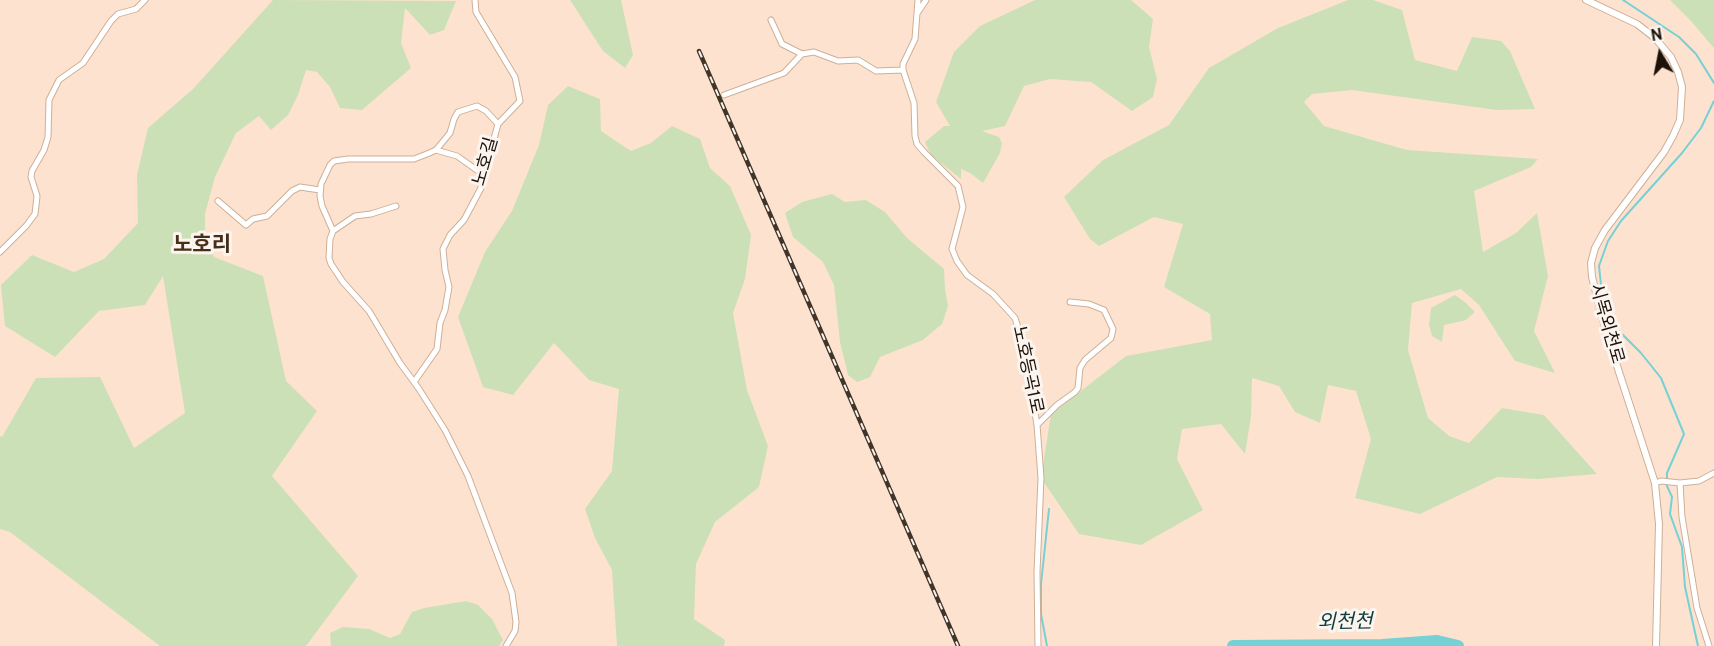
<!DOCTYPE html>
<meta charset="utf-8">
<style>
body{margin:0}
#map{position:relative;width:1714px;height:646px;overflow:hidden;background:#fde3cf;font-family:Overpass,sans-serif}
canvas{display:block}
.north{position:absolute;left:1630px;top:24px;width:60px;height:60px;-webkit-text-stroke:4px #fbf4ef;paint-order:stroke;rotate:350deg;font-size:16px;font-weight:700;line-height:24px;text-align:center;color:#1d1209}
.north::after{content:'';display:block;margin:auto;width:21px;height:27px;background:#1d1209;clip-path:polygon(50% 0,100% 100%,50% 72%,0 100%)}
</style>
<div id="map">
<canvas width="1714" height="646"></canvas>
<div class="north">N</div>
</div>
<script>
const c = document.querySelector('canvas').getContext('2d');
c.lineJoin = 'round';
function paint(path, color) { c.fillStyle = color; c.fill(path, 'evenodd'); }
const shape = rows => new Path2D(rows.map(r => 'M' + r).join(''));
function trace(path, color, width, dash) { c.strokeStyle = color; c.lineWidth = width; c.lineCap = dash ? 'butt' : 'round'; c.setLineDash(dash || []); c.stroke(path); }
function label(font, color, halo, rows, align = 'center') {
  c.font = font + ' Overpass,"Noto Sans KR",sans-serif'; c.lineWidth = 6; c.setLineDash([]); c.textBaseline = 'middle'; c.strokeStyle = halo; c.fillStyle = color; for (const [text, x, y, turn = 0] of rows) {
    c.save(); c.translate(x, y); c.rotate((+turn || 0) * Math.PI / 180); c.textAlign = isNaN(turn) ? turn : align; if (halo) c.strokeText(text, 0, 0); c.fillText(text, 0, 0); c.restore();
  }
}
paint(shape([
 [273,0,456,1,444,30,430,35,405,8,401,43,411,68,362,110,340,108,330,87,317,72,306,70,298,95,288,115,271,130,259,116,236,133,215,177,205,214,205,240,214,257,263,276,286,381,317,411,272,476,358,576,306,646,160,646,10,532,0,529,0,436,2,437,36,378,100,377,134,448,185,413,163,276,145,305,99,311,55,357,5,326,1,285,32,255,74,272,104,259,138,223,137,175,148,128,193,89],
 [570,0,621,0,633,55,625,68,603,51],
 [1035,0,1131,0,1153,19,1149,47,1157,79,1153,97,1132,111,1091,82,1050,79,1024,86,1005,126,982,131,999,137,1002,143,1000,153,983,183,970,173,961,169,961,179,931,155,925,142,944,126,950,126,936,102,954,52,980,26],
 [1348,0,1373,0,1402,10,1415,60,1457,71,1472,37,1501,41,1510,51,1535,109,1497,110,1352,90,1312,94,1304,102,1324,126,1407,150,1538,159,1531,167,1474,191,1483,252,1516,233,1537,213,1548,276,1534,331,1555,373,1515,361,1479,305,1461,289,1412,303,1408,350,1428,418,1449,436,1469,443,1502,408,1544,415,1597,474,1538,479,1497,477,1420,514,1355,498,1371,439,1356,391,1328,385,1320,423,1295,412,1279,386,1252,378,1251,416,1245,454,1221,424,1182,429,1177,459,1203,510,1141,545,1079,534,1041,478,1051,414,1126,356,1212,340,1210,314,1164,287,1183,224,1154,217,1099,246,1090,239,1064,197,1103,160,1169,125,1209,68,1278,28],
 [1670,0,1714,0,1714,48,1690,20],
 [568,86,600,99,601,131,631,151,651,143,672,126,700,139,710,168,730,186,751,235,745,279,733,313,747,390,768,446,759,487,715,522,696,564,694,619,725,640,724,646,617,646,612,570,595,538,585,509,612,471,619,389,589,380,554,343,513,395,483,387,458,317,485,252,512,211,539,145,548,105],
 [832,194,845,202,866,200,885,212,907,238,944,269,945,289,948,306,942,324,923,340,880,357,870,377,857,382,848,375,840,342,834,285,823,262,793,237,785,213,802,202],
 [1455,295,1466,303,1475,312,1466,320,1444,325,1442,342,1432,336,1429,325,1431,308],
 [466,601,478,605,492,619,503,640,499,646,331,646,330,633,343,627,369,629,390,638,400,634,412,612,424,608]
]), '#cce0b7');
trace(shape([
 [1623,0,1679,37,1696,54,1714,83],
 [1047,646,1041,614,1041,584,1049,509],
 [1698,646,1685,587,1682,547,1670,514,1672,497,1667,486,1667,473,1684,434,1661,378,1641,353,1614,326,1602,294,1599,266,1608,241,1621,221,1682,153,1701,128,1714,101]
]), '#76d0d4', 2);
trace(shape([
 [1233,646,1382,645,1437,641,1458,646]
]), '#76d0d4', 12);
const minor = shape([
 [475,0,476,12,515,77,520,101,498,124],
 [918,0,915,39,903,64,903,70,914,103,915,136,917,144,924,152,958,186,963,207,952,249,957,261,967,275,993,294,1015,318,1022,340,1030,383,1037,425,1041,478,1037,572,1038,646],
 [918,12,926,0],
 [771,20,782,44,802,54,814,52,838,61,858,60,876,71,903,70],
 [724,95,784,73,802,54],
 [436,150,457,156,481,173],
 [218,201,246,225,253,219,267,216,292,191,300,187,320,190],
 [333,231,355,216,371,214,396,206],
 [0,252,26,226,35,214,37,196,31,177,32,171,44,150,48,137,49,100,59,80,83,63,111,21,118,14,136,9,145,0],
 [414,382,437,349,440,323,445,310,449,287,445,270,443,249,450,235,464,220,481,188,481,173,489,157,498,124,486,111,477,106,458,112,454,119,450,133,436,150,427,154,414,159,348,159,334,161,330,165,321,184,320,196,322,206,333,231,330,239,329,258,331,264,343,282,369,311,400,363,414,382,419,389,445,430,468,476,512,593,516,622,515,631,506,646],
 [1037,425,1057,405,1075,392,1078,388,1080,368,1085,360,1111,338,1113,329,1104,310,1089,304,1070,302],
 [1655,483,1661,481,1680,483,1699,481,1714,473],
 [1680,483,1682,517,1697,608,1709,646]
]);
const tertiary = shape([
 [1586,0,1637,24,1655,38,1671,57,1678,72,1682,87,1680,120,1673,136,1664,152,1605,230,1595,248,1591,263,1592,277,1607,335,1655,483,1659,524,1656,646]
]);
trace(minor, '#ceaf97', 7);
trace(tertiary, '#ceaf97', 8);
trace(minor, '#fff', 5);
trace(tertiary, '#fff', 6);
const rail = shape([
 [699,51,958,646]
]);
trace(rail, '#413429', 4.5);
trace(rail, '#fbf4ef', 2, [7]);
label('18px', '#1d1209', '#fbf4ef', [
 ["노호길",487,162,-74],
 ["시목외천로",1605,324,74],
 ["노호등곡1로",1026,370,78]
]);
label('italic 20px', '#0f3b3c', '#fbf4ef', [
 ["외천천",1345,624,-1]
]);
label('bold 21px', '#462e18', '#fbf4ef', [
 ["노호리",202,247]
]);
</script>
